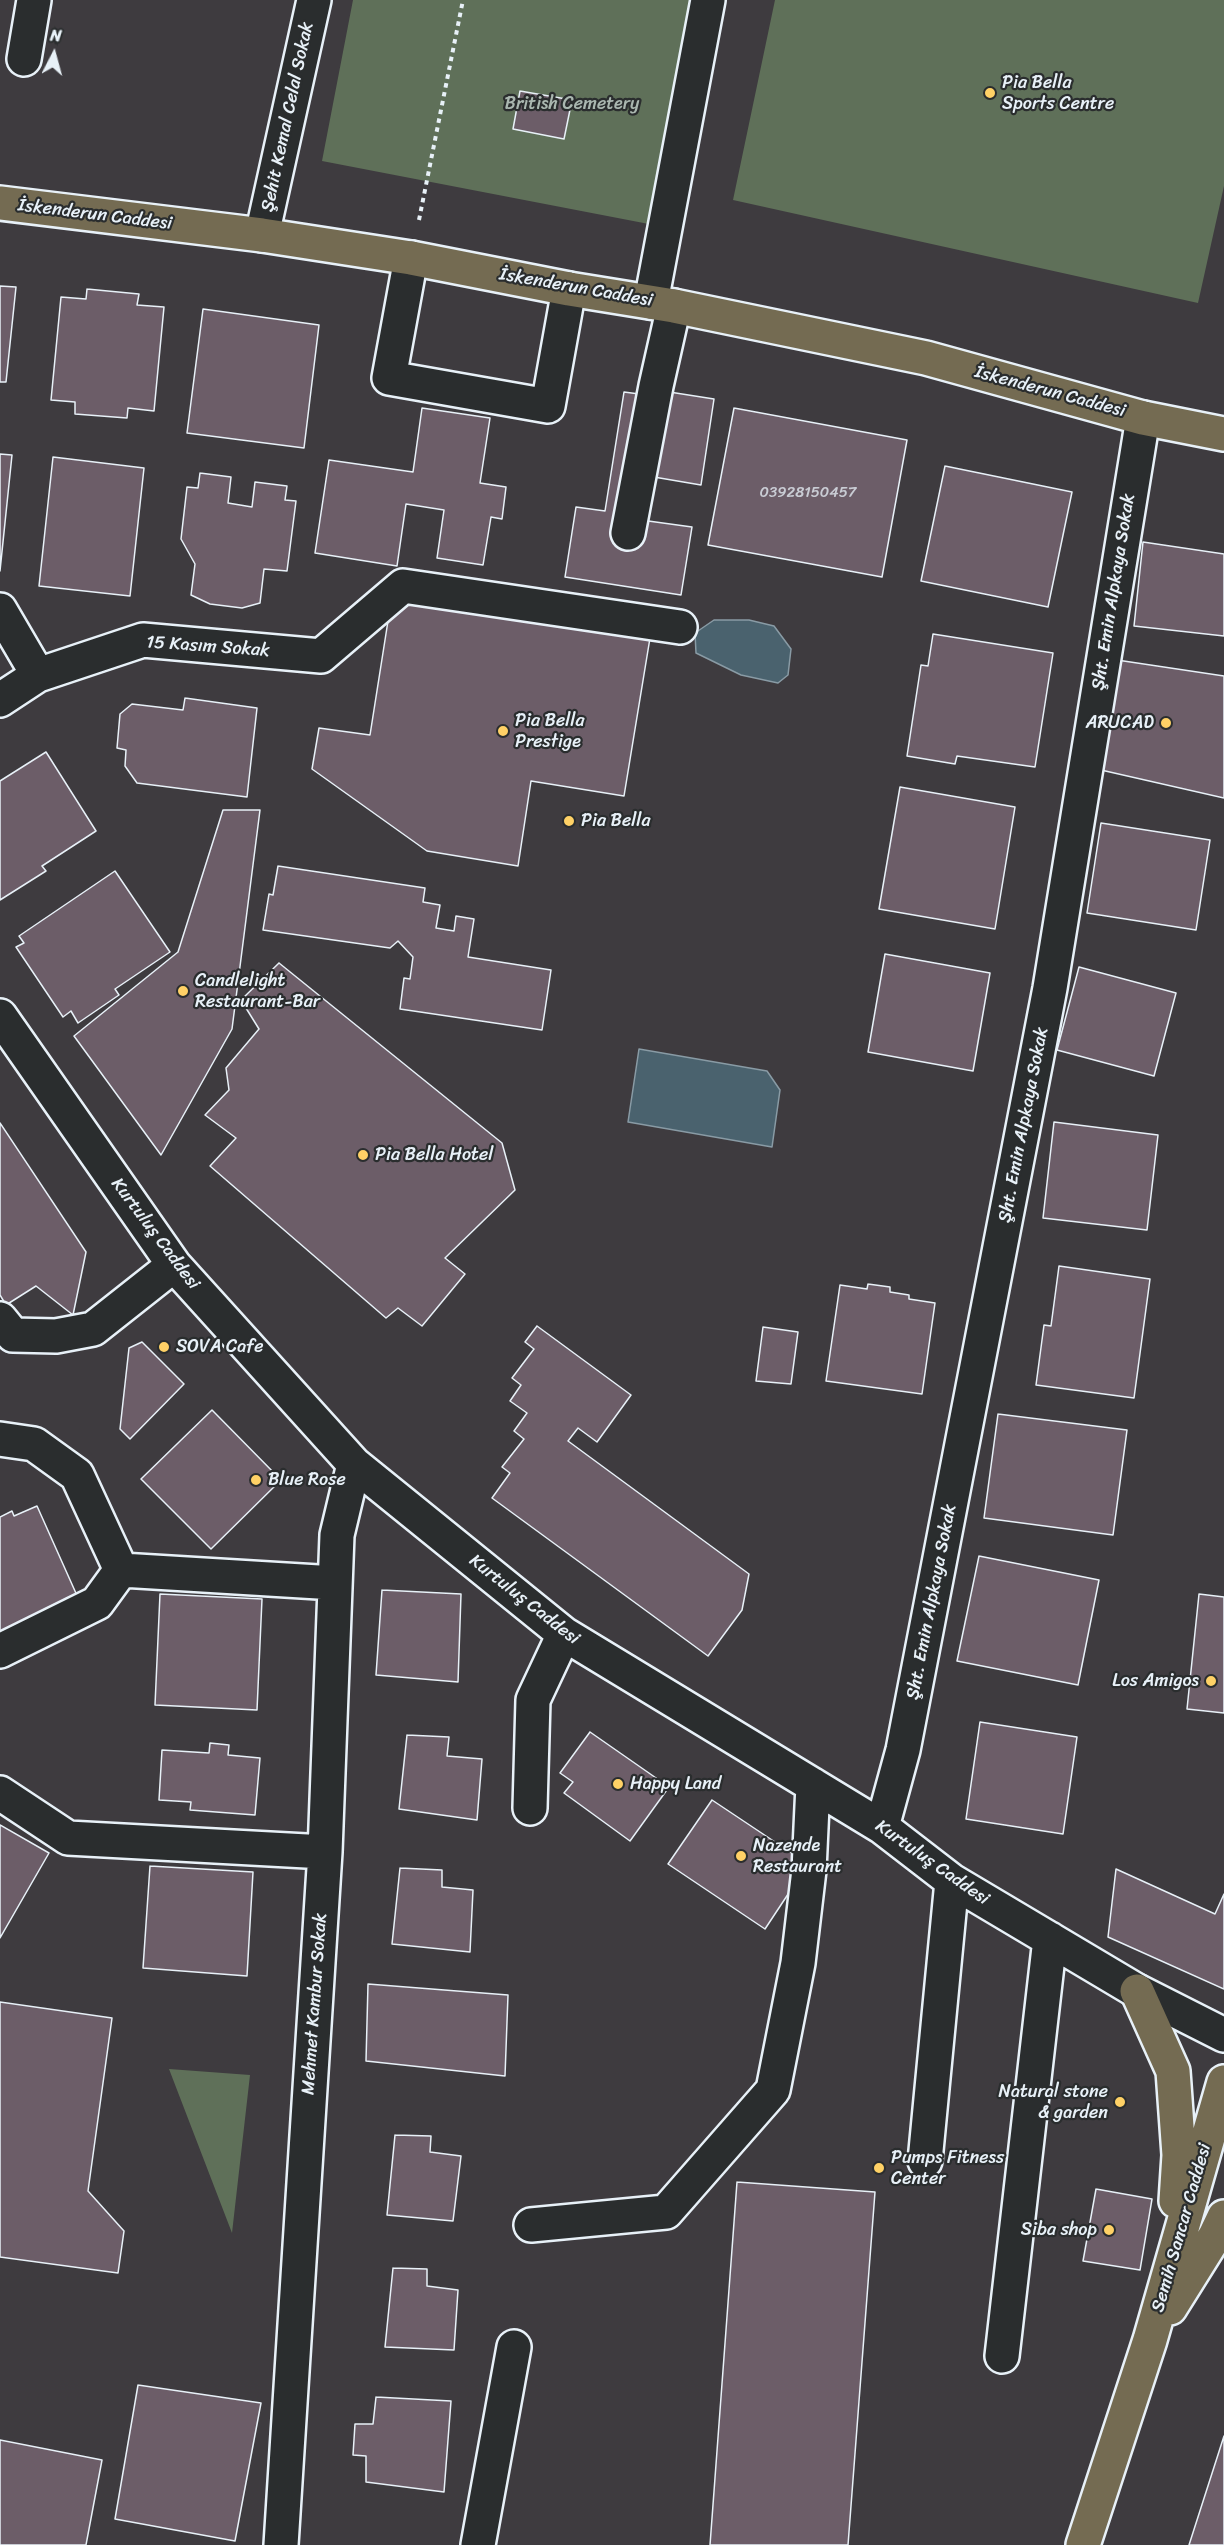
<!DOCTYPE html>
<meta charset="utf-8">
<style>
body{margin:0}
#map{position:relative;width:1224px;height:2545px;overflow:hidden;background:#3e3b3f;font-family:Sriracha,sans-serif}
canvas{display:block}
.north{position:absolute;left:24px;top:24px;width:60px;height:60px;-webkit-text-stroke:4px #2a2d2e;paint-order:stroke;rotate:6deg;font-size:16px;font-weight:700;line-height:24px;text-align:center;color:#e8f1f8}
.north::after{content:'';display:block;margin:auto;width:21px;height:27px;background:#e8f1f8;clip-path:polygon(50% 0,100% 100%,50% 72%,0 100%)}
</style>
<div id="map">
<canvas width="1224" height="2545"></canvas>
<div class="north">N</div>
</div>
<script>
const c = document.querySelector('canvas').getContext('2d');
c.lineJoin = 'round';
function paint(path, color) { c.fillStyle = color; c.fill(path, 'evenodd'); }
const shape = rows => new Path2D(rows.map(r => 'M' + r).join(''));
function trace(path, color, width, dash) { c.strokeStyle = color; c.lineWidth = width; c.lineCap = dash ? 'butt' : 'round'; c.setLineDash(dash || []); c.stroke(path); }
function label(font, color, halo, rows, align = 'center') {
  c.font = font + ' Sriracha,sans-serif'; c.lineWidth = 4.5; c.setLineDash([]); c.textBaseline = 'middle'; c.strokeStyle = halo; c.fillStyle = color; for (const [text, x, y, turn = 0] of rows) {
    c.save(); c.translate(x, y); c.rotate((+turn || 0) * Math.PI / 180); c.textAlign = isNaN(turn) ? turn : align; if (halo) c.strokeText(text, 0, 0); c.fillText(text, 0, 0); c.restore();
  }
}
paint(shape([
 [353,0,698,0,654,225,322,161],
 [775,0,1224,0,1224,186,1198,303,733,200],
 [169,2069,250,2075,232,2233]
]), '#5f7059');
const water = shape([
 [714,620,749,620,774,626,791,649,788,675,778,683,741,675,696,653,695,633,714,620],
 [639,1049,767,1071,780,1090,772,1147,628,1122,639,1049]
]);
paint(water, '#4a626e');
trace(water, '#899ba5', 1.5);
const building = shape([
 [520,91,572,100,564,139,513,129,520,91],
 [0,286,16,287,6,382,0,382,0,286],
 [87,289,139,294,137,305,164,307,154,411,128,408,127,418,75,414,75,402,51,400,61,297,86,299,87,289],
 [203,309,319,325,304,448,187,433,203,309],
 [663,391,714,399,701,485,648,476,641,520,692,527,681,595,565,577,576,507,605,511,624,392,662,397,663,391],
 [422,408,490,418,480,483,506,487,502,519,491,517,483,565,437,558,444,510,406,504,397,566,315,553,329,460,413,472,422,408],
 [734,408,907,440,882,577,708,545,734,408],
 [0,454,12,455,0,571,0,454],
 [53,457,144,468,130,596,39,586,53,457],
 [945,466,1072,492,1048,607,921,581,945,466],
 [200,473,231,477,228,503,252,507,255,482,287,486,285,500,296,501,287,571,264,569,260,603,242,608,210,604,191,595,195,564,181,539,187,487,198,488,200,473],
 [1143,542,1224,554,1224,636,1134,626,1143,542],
 [413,601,650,638,624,796,531,781,518,866,427,851,312,769,319,728,370,735,388,621,413,601],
 [933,634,1053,653,1035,767,957,756,955,764,907,756,921,665,928,666,933,634],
 [1117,660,1224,676,1224,798,1101,770,1117,660],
 [185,698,257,708,247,797,137,783,125,766,126,750,117,748,120,714,132,704,183,710,185,698],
 [46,752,96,831,42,866,46,871,0,900,0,781,46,752],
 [900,787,1015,807,995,929,879,909,900,787],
 [223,810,260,810,232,1029,161,1155,74,1036,178,952,223,810],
 [1101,823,1210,840,1196,930,1087,913,1101,823],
 [278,866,425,888,423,902,440,905,436,928,454,931,456,916,474,919,468,957,551,970,542,1030,400,1009,404,978,410,979,413,957,398,941,390,948,263,930,269,894,273,895,278,866],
 [115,871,170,952,115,989,119,995,78,1023,71,1011,63,1017,16,947,24,943,19,936,115,871],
 [885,954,990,973,973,1071,868,1052,885,954],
 [279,963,502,1143,515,1190,445,1258,465,1274,422,1326,398,1308,386,1318,210,1166,236,1138,205,1115,229,1090,226,1068,259,1029,241,1000,279,963],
 [1079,967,1176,993,1154,1076,1057,1050,1079,967],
 [1054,1122,1158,1135,1147,1230,1043,1218,1054,1122],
 [0,1123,86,1252,73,1315,36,1286,6,1305,0,1295,0,1123],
 [1059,1266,1150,1279,1134,1398,1036,1385,1044,1325,1051,1326,1059,1266],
 [868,1284,890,1287,890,1292,909,1295,909,1299,935,1303,922,1394,826,1381,840,1285,867,1289,868,1284],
 [537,1326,631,1395,597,1442,578,1428,568,1441,749,1574,742,1610,708,1656,492,1498,510,1473,502,1467,524,1439,514,1431,527,1413,510,1401,521,1385,512,1378,534,1349,525,1342,537,1326],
 [763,1327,798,1332,791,1384,756,1381,763,1327],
 [142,1342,184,1384,130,1439,120,1429,129,1348,142,1342],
 [212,1410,281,1480,211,1549,141,1479,212,1410],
 [998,1414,1127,1430,1113,1535,984,1518,998,1414],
 [37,1506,79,1600,0,1634,0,1517,12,1511,14,1516,37,1506],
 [979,1556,1099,1580,1078,1685,957,1661,979,1556],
 [382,1590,461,1594,458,1682,376,1675,382,1590],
 [160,1594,262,1599,257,1710,155,1705,160,1594],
 [1199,1594,1224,1597,1224,1713,1187,1709,1199,1594],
 [980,1722,1077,1737,1063,1834,966,1819,980,1722],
 [590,1732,669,1787,630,1841,564,1793,573,1782,560,1773,590,1732],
 [407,1735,449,1737,447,1756,482,1759,477,1820,399,1809,407,1735],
 [210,1743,229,1745,228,1755,260,1758,255,1815,190,1810,191,1802,159,1800,162,1750,209,1753,210,1743],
 [712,1800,808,1864,765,1929,668,1864,712,1800],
 [0,1825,49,1853,0,1938,0,1825],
 [150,1866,253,1872,247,1976,143,1968,150,1866],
 [400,1868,442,1870,442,1887,473,1890,470,1952,392,1944,400,1868],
 [1116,1869,1215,1914,1224,1894,1224,1989,1108,1937,1116,1869],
 [368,1984,508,1995,505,2076,366,2061,368,1984],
 [0,2002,112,2018,88,2191,124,2231,118,2273,0,2257,0,2002],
 [395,2135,431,2136,430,2152,461,2156,453,2221,387,2215,395,2135],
 [737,2182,875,2192,848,2545,710,2545,737,2182],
 [1096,2189,1152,2199,1140,2270,1083,2261,1096,2189],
 [393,2268,427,2269,427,2286,458,2290,454,2350,385,2347,393,2268],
 [138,2385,261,2403,235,2541,115,2519,138,2385],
 [376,2397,451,2401,444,2492,366,2482,366,2456,353,2455,355,2424,373,2424,376,2397],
 [1224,2436,1224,2545,1189,2545,1224,2436],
 [0,2440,102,2460,86,2545,0,2545,0,2440]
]);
paint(building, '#6c5d68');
trace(building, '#e8f1f8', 1.5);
const minor = shape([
 [24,59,34,0],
 [262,235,314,0],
 [411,258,389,378,548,406,569,289],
 [651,302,708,0],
 [628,533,656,386,674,306],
 [0,610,38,675],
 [0,700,38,675,143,640,321,656,403,586,680,627],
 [0,1016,174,1265,354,1464,564,1634,882,1827,952,1881,1137,1991,1224,2035],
 [0,1319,13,1335,56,1336,93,1329,174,1265],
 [0,1439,34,1444,77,1475,121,1570,335,1583],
 [0,1651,97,1603,121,1570],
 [0,1793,68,1838,325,1852],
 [530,1808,533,1700,564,1634],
 [882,1827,903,1750,1050,988,1143,418],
 [925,2161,952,1881],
 [531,2225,666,2212,773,2090,798,1963,809,1870,813,1785],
 [1002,2356,1050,1939],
 [281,2545,325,1852,337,1535,354,1464],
 [478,2545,514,2347]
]);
const major = shape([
 [0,203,262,235,411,258,569,289,674,306,926,358,1143,418,1224,434],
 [1137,1991,1173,2071,1179,2155,1176,2201],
 [1170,2308,1215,2236,1224,2217],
 [1083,2545,1150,2340,1224,2082]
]);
trace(minor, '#e8f1f8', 38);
trace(major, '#e8f1f8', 38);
trace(shape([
 [419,220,463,0]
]), '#e8f1f8', 4, [4.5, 4.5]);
trace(minor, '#2a2d2e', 33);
trace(major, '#746b52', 33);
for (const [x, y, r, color] of [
 [990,93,6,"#ffd166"],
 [1166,723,6,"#ffd166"],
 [503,731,6,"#ffd166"],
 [569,821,6,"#ffd166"],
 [183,991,6,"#ffd166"],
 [363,1155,6,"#ffd166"],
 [164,1347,6,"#ffd166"],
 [256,1480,6,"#ffd166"],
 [1211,1681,6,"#ffd166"],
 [618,1784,6,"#ffd166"],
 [741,1856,6,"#ffd166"],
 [1120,2102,6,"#ffd166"],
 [879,2168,6,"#ffd166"],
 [1109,2230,6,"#ffd166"]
]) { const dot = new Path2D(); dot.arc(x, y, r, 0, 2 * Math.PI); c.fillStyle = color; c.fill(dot); trace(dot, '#2a2d2e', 2); }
label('15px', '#c9ccd4', null, [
 ["03928150457",808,493]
]);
label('18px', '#e8f1f8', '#2a2d2e', [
 ["Pia Bella",1002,83],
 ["Sports Centre",1002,104],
 ["Pia Bella",515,721],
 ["Prestige",515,742],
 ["ARUCAD",1154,723,"right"],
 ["Pia Bella",581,821],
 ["Candlelight",195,981],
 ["Restaurant-Bar",195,1002],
 ["Pia Bella Hotel",375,1155],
 ["SOVA Cafe",176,1347],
 ["Blue Rose",268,1480],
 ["Los Amigos",1199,1681,"right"],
 ["Happy Land",630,1784],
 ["Nazende",753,1846],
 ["Restaurant",753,1867],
 ["Natural stone",1108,2092,"right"],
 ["& garden",1108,2113,"right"],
 ["Pumps Fitness",891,2158],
 ["Center",891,2179],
 ["Siba shop",1097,2230,"right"]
], 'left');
label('18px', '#aab7b0', '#2a2d2e', [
 ["British Cemetery",572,104]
]);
label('18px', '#e8f1f8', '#2a2d2e', [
 ["Şehit Kemal Celal Sokak",288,117,-78],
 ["İskenderun Caddesi",95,215,7],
 ["İskenderun Caddesi",576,288,10],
 ["İskenderun Caddesi",1050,392,15],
 ["Şht. Emin Alpkaya Sokak",1114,592,-81],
 ["15 Kasım Sokak",208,647,4],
 ["Şht. Emin Alpkaya Sokak",1024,1125,-79],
 ["Kurtuluş Caddesi",155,1234,53],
 ["Kurtuluş Caddesi",524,1600,38],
 ["Şht. Emin Alpkaya Sokak",932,1602,-79],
 ["Kurtuluş Caddesi",932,1863,35],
 ["Mehmet Kambur Sokak",315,2004,-86],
 ["Semih Sancar Caddesi",1182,2228,-74]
]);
</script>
